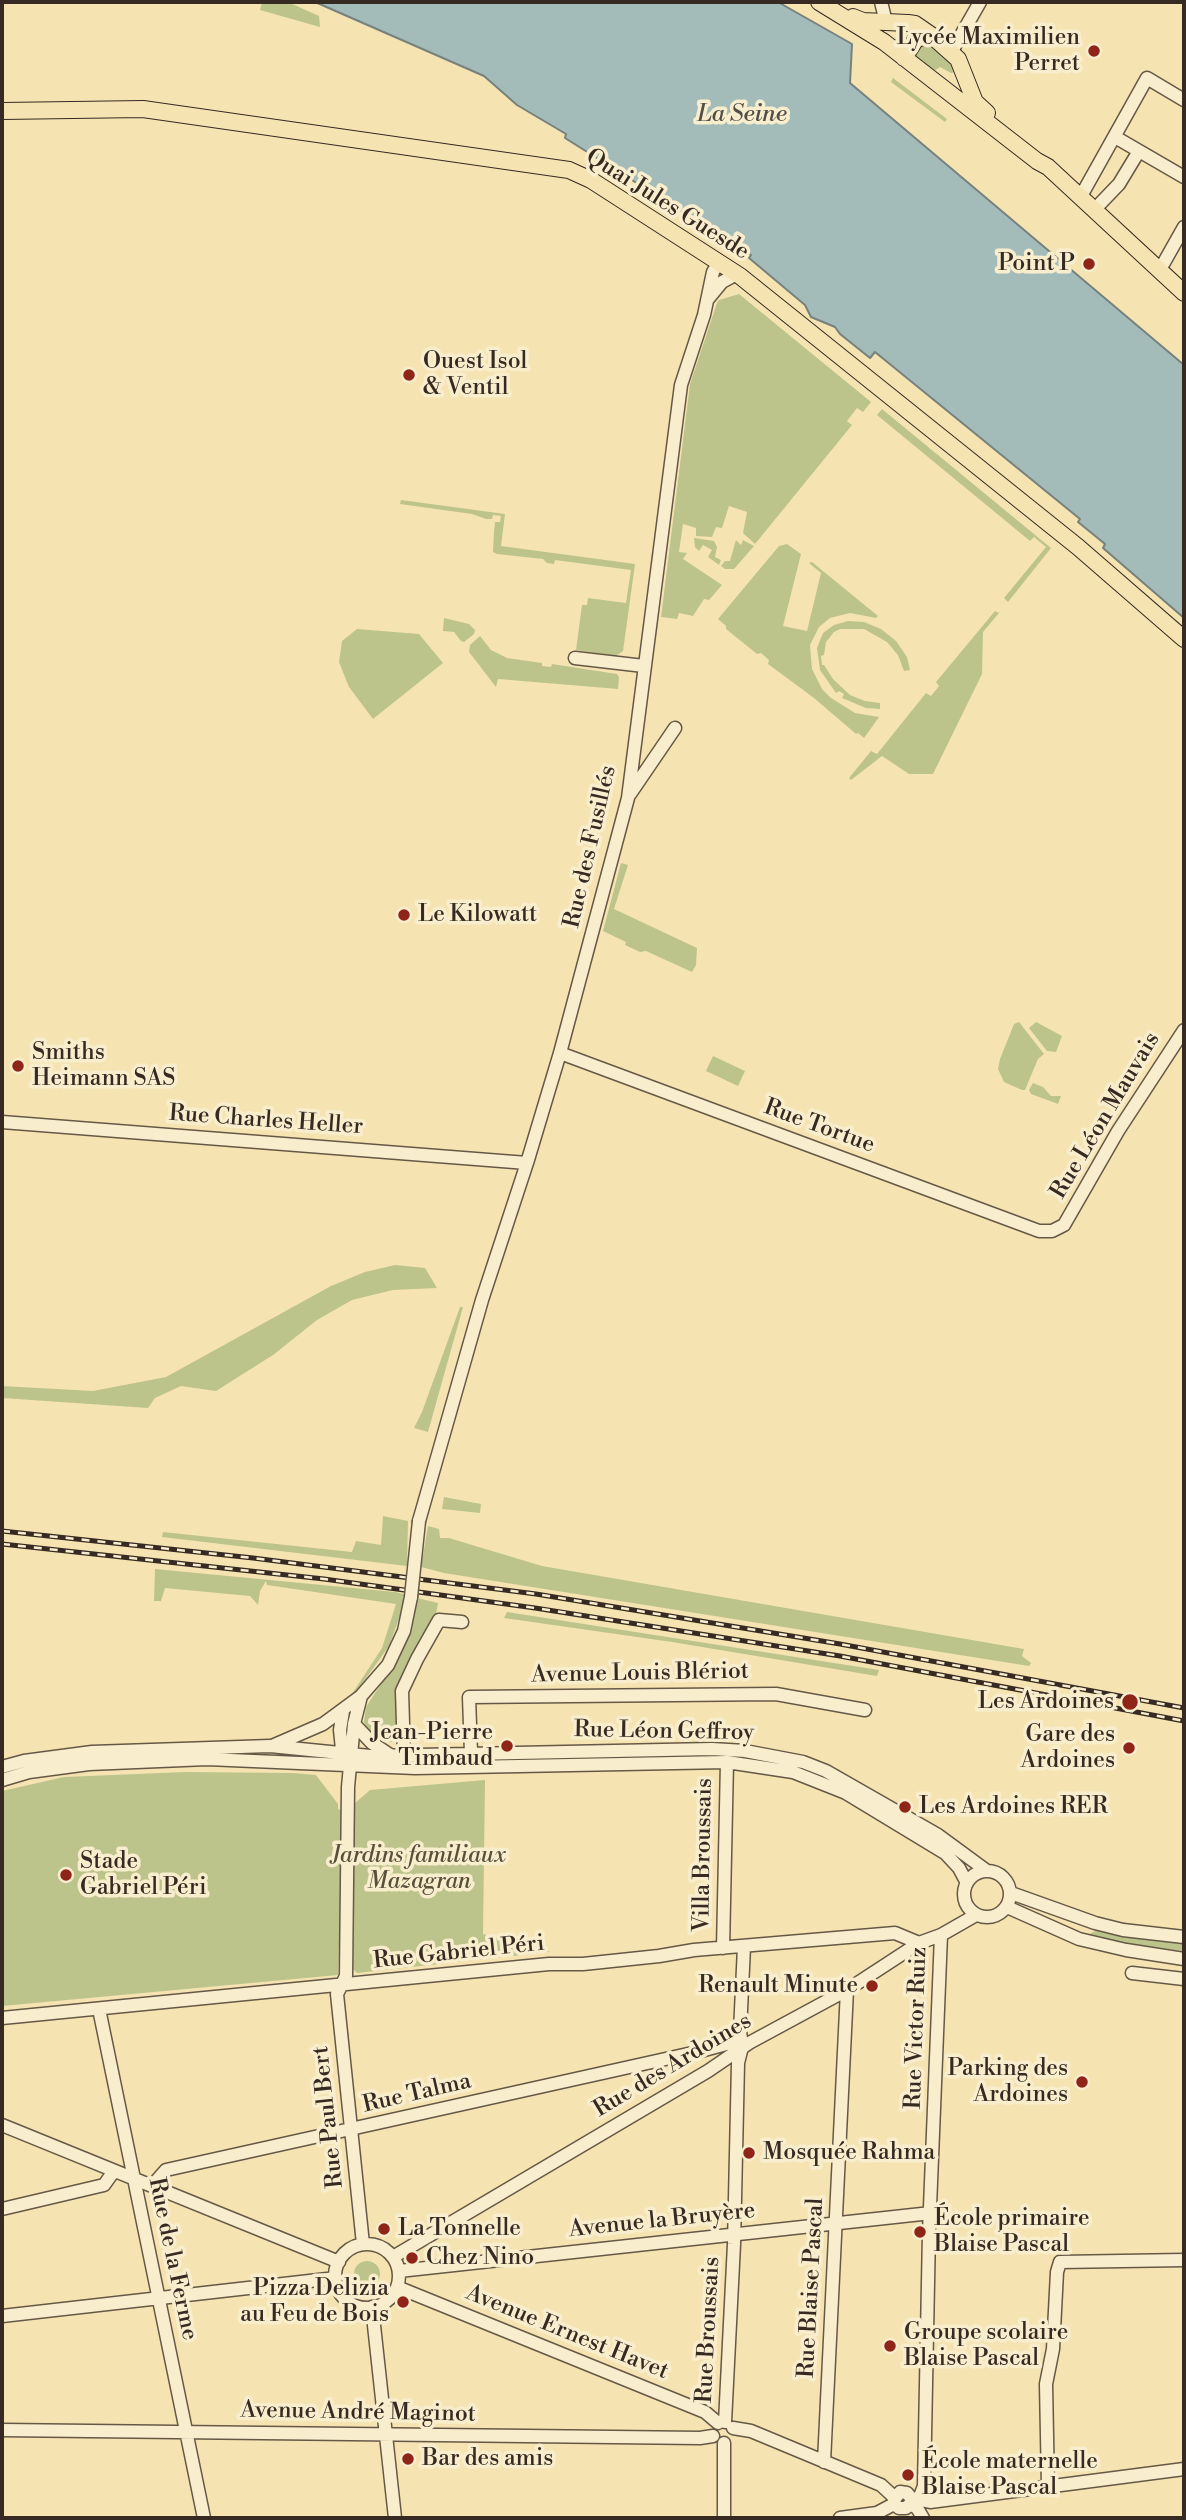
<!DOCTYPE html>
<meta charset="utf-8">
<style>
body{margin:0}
#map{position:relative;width:1186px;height:2520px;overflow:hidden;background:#f5e4b2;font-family:"Libre Bodoni",serif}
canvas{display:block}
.frame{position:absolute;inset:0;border:4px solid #362a22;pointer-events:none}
</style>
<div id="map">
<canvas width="1186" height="2520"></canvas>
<div class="frame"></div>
</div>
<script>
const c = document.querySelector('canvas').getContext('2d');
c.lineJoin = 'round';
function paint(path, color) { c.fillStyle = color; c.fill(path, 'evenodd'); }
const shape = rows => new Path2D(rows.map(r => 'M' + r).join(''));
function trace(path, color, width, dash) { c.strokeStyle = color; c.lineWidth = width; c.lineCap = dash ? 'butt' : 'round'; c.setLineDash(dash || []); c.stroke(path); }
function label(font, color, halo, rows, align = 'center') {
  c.font = font + ' "Libre Bodoni",serif'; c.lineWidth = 7; c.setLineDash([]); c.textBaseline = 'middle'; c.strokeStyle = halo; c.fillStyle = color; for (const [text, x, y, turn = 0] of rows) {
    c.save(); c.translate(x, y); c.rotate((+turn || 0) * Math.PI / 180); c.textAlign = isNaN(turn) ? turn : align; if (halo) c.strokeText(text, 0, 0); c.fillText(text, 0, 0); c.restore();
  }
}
paint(shape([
 [262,2,290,3,319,16,320,27,260,10],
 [929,41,955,62,955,72,951,73,940,67,934,71,912,55,912,50],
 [893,78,947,119,945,122,891,82],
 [739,294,871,402,863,412,857,408,847,421,852,425,755,544,743,533,747,512,729,506,722,528,716,527,712,537,696,536,696,528,683,524,679,552,687,553,683,559,722,585,709,600,704,599,693,616,679,613,677,619,661,617,690,384,717,303,719,300],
 [882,409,1051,548,1008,602,1004,598,1046,547,1034,537,1030,541,877,415],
 [401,500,505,514,501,546,635,564,623,651,616,656,576,650,582,605,587,605,588,598,626,603,631,570,555,560,554,564,547,563,543,559,497,554,493,552,494,532,495,522,500,522,501,516,493,515,492,519,486,519,472,514,400,504],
 [694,538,714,541,717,547,715,557,721,560,719,565,708,557,712,550,703,545,699,551,695,547],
 [736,540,741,545,743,540,754,546,734,569,725,569,721,566,725,561,730,561],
 [787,544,801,554,783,626,807,631,821,573,809,563,812,562,878,616,876,618,850,613,830,618,819,627,810,645,812,669,822,689,831,698,855,713,879,717,864,738,858,733,856,734,814,698,768,664,769,660,761,653,757,654,726,629,726,626,718,619,779,546],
 [995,611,999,613,983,632,982,674,933,774,909,774,882,756,851,780,849,778,871,751,877,754,926,693,931,696,939,686,936,682],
 [444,618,469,624,475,630,474,634,464,642,461,641,454,632,443,631],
 [848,621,864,622,881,629,896,641,907,657,910,670,904,671,898,655,887,642,864,629,840,629,834,632,826,642,824,655,821,656,822,665,824,665,833,679,850,695,865,701,880,703,880,709,866,708,842,698,844,694,839,691,836,693,820,670,817,648,823,633,834,625],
 [357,629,419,634,443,663,373,719,349,687,339,662,342,641],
 [480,636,491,650,507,658,542,663,542,666,551,667,552,664,617,674,619,677,618,689,498,679,496,687,469,652,470,645],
 [621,863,628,865,614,909,697,948,696,965,692,972,646,951,640,952,625,945,626,942,603,931],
 [1019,1022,1044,1054,1038,1059,1025,1090,1022,1090,1004,1082,998,1069,1000,1059,1014,1024],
 [1036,1022,1062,1036,1056,1052,1047,1051,1029,1028],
 [713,1056,745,1071,738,1086,706,1071],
 [1033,1083,1043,1087,1051,1096,1061,1096,1058,1104,1031,1094,1029,1090],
 [395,1265,425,1268,437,1288,393,1290,352,1300,317,1320,273,1355,216,1391,181,1386,155,1398,148,1408,2,1398,2,1386,93,1391,166,1377,331,1286,365,1272],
 [460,1307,463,1307,428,1432,414,1428,422,1412],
 [444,1497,481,1504,480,1513,442,1509],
 [383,1516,408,1521,407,1566,162,1537,163,1532,352,1552,356,1541,381,1545],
 [428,1526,439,1529,440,1538,449,1538,542,1566,1024,1649,1022,1656,1031,1663,1029,1666,444,1573,421,1567],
 [155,1569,395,1592,404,1594,402,1610,389,1646,354,1695,352,1694,382,1648,396,1604,267,1585,266,1581,260,1591,258,1605,250,1596,165,1588,161,1601,154,1601],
 [417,1598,438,1603,435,1619,396,1695,398,1742,385,1742,372,1736,367,1729,364,1722,366,1707,398,1658,412,1629],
 [507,1612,879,1670,877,1676,672,1642,504,1618],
 [185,1772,293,1773,316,1775,338,1804,338,1809,343,1811,338,1975,2,2006,2,1791,64,1777],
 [485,1780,483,1934,547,1949,549,1952,357,1973,352,1968,354,1804,370,1790],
 [1097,1930,1121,1936,1184,1944,1184,1951,1119,1944,1086,1936],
 '354 2274a13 13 0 1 1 26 0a13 13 0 1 1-26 0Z'
]), '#bdc48b');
const water = shape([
 [315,2,778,2,852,44,850,83,1184,365,1184,618,1103,548,1105,544,1078,522,1080,519,875,352,870,358,840,334,835,327,811,317,805,305,749,258,751,255,565,138,566,134,517,105,484,76,315,2]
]);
paint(water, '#a3bbb9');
trace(water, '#77817d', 2);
const minor = shape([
 [881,2,886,22],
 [952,51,980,2],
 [1115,137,1184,177],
 [1081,196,1147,78,1184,100],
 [1095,209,1119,184,1139,151],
 [1162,266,1184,227],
 [708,299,722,282,737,274],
 [575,658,644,666],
 [630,794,675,728],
 [560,1053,1039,1231,1052,1231,1064,1225,1118,1131,1184,1030],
 [2,1122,527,1163],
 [419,1521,482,1300,527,1163,560,1053,628,798,681,385,704,315,713,272,719,262],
 [361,1696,354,1724,348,1787,346,1976,337,1994,363,2244],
 [343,1711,340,1730,343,1759],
 [354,1724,372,1743,390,1755],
 [272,1746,323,1724,361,1696,388,1665,404,1631,411,1597],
 [471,1753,469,1697,776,1694,865,1710],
 [404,1756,402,1691,417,1659,439,1620,462,1622],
 [2,1767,24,1761,92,1752,270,1746,370,1756,712,1749,745,1751,803,1762,826,1771,938,1835,987,1871],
 [2,1780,29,1772,89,1764,207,1759,415,1768,727,1762,793,1772,846,1793,945,1853,959,1868,967,1883],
 '964 1894a23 23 0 1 1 46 0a23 23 0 1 1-46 0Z',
 [1011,1893,1095,1923,1123,1930,1184,1937],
 [1007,1907,1079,1939,1126,1950,1184,1959],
 [723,1948,727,1762],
 [1132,1973,1184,1979],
 [99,2009,204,2518],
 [2,2018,549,1964,583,1964,659,1956,694,1950,895,1933,919,1943],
 [2,2125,339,2262],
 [152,2186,166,2170,697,2052,734,2042,740,2031],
 [2,2209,104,2185,114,2171],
 '335 2276a32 32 0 1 1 64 0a32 32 0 1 1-64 0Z',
 [393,2257,708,2071,749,2043,847,1990,919,1943,941,1935,976,1915],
 [399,2271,931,2213],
 [397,2287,705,2412,718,2423],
 [372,2307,395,2518],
 [2,2316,336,2278],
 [725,2422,734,2244,738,2063,742,2047,740,2031,744,1947],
 [733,2428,751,2431,881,2485,894,2497],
 [2,2430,700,2438,713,2436],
 [824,2462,847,1990],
 [1048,2487,1046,2384,1053,2349,1057,2272,1060,2262,1184,2260],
 [911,2498,930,2502,1184,2469],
 [919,2499,924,2486,929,2232,941,1935],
 [910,2504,906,2508,899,2508,894,2504,894,2500,900,2492,907,2493,911,2498],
 [910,2504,917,2508,923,2518],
 [724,2518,724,2443],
 [840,2518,877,2513,894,2504]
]);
const major = shape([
 [819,2,884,42,1037,161,1048,167,1184,293],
 [853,17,863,21,908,23,915,24,931,35,958,59,975,102,987,113],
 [904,58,916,39,931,35],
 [2,111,143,109,569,170,591,180,740,276,1078,547,1184,639]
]);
trace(minor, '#665846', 15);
trace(major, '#362a22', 18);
trace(minor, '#f8edcd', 12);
trace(major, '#f5e4b2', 16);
const rail = shape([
 [2,1531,253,1558,536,1594,840,1644,1184,1708],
 [2,1544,324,1579,535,1608,840,1656,1184,1721]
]);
trace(rail, '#362a22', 5);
trace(rail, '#f8edcd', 2.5, [8]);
const minorBridge = shape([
 [411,1597,419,1521]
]);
trace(minorBridge, '#665846', 15, []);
trace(minorBridge, '#f8edcd', 12);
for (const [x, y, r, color] of [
 [1094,51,7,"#8f2418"],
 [1089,264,7,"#8f2418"],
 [409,375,7,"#8f2418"],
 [404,915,7,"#8f2418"],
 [18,1066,7,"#8f2418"],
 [1130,1702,9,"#8f2418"],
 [507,1746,7,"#8f2418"],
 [1129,1748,7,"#8f2418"],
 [905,1807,7,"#8f2418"],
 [66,1875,7,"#8f2418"],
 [872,1986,7,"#8f2418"],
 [1082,2082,7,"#8f2418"],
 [749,2153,7,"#8f2418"],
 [384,2229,7,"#8f2418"],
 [920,2232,7,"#8f2418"],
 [412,2258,7,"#8f2418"],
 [403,2302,7,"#8f2418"],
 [890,2346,7,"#8f2418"],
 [408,2459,7,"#8f2418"],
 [908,2475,7,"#8f2418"]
]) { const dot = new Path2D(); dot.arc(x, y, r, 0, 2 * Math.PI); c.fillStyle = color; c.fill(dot); trace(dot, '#f8edcd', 2.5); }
label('23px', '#362a22', '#f8edcd', [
 ["Lycée Maximilien",1080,38,"right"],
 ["Perret",1080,64,"right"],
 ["Point P",1075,264,"right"],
 ["Ouest Isol",423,362],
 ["& Ventil",423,388],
 ["Le Kilowatt",418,915],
 ["Smiths",32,1053],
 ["Heimann SAS",32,1079],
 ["Les Ardoines",1114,1702,"right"],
 ["Jean-Pierre",493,1733,"right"],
 ["Timbaud",493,1759,"right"],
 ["Gare des",1115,1735,"right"],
 ["Ardoines",1115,1761,"right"],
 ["Les Ardoines RER",919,1807],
 ["Stade",80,1862],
 ["Gabriel Péri",80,1888],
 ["Renault Minute",858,1986,"right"],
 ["Parking des",1068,2069,"right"],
 ["Ardoines",1068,2095,"right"],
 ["Mosquée Rahma",763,2153],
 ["École primaire",934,2219],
 ["Blaise Pascal",934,2245],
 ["La Tonnelle",398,2229],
 ["Chez Nino",426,2258],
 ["Pizza Delizia",389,2289,"right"],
 ["au Feu de Bois",389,2315,"right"],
 ["Groupe scolaire",904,2333],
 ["Blaise Pascal",904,2359],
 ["Bar des amis",422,2459],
 ["École maternelle",922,2462],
 ["Blaise Pascal",922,2488]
], 'left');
label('23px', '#362a22', '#f8edcd', [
 ["Quai Jules Guesde",667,205,32],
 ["Rue des Fusillés",591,847,-77],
 ["Rue Léon Mauvais",1106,1116,-59],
 ["Rue Charles Heller",266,1121,4],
 ["Rue Tortue",819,1127,20],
 ["Avenue Louis Blériot",640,1674,-1],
 ["Rue Léon Geffroy",664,1732,1],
 ["Villa Broussais",704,1855,-89],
 ["Rue Gabriel Péri",459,1953,-6],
 ["Rue Victor Ruiz",917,2028,-88],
 ["Rue des Ardoines",673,2066,-31],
 ["Rue Talma",417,2094,-13],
 ["Rue Paul Bert",329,2117,-96],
 ["Avenue la Bruyère",662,2221,-6],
 ["Rue de la Ferme",172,2259,78],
 ["Rue Blaise Pascal",812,2288,-87],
 ["Rue Broussais",709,2330,-87],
 ["Avenue Ernest Havet",567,2333,22],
 ["Avenue André Maginot",358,2413,1]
]);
label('italic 23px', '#58503c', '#f8edcd', [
 ["Jardins familiaux",419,1856],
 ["Mazagran",419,1882]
]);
label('italic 24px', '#514e48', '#f8edcd', [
 ["La Seine",742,115]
]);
</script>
